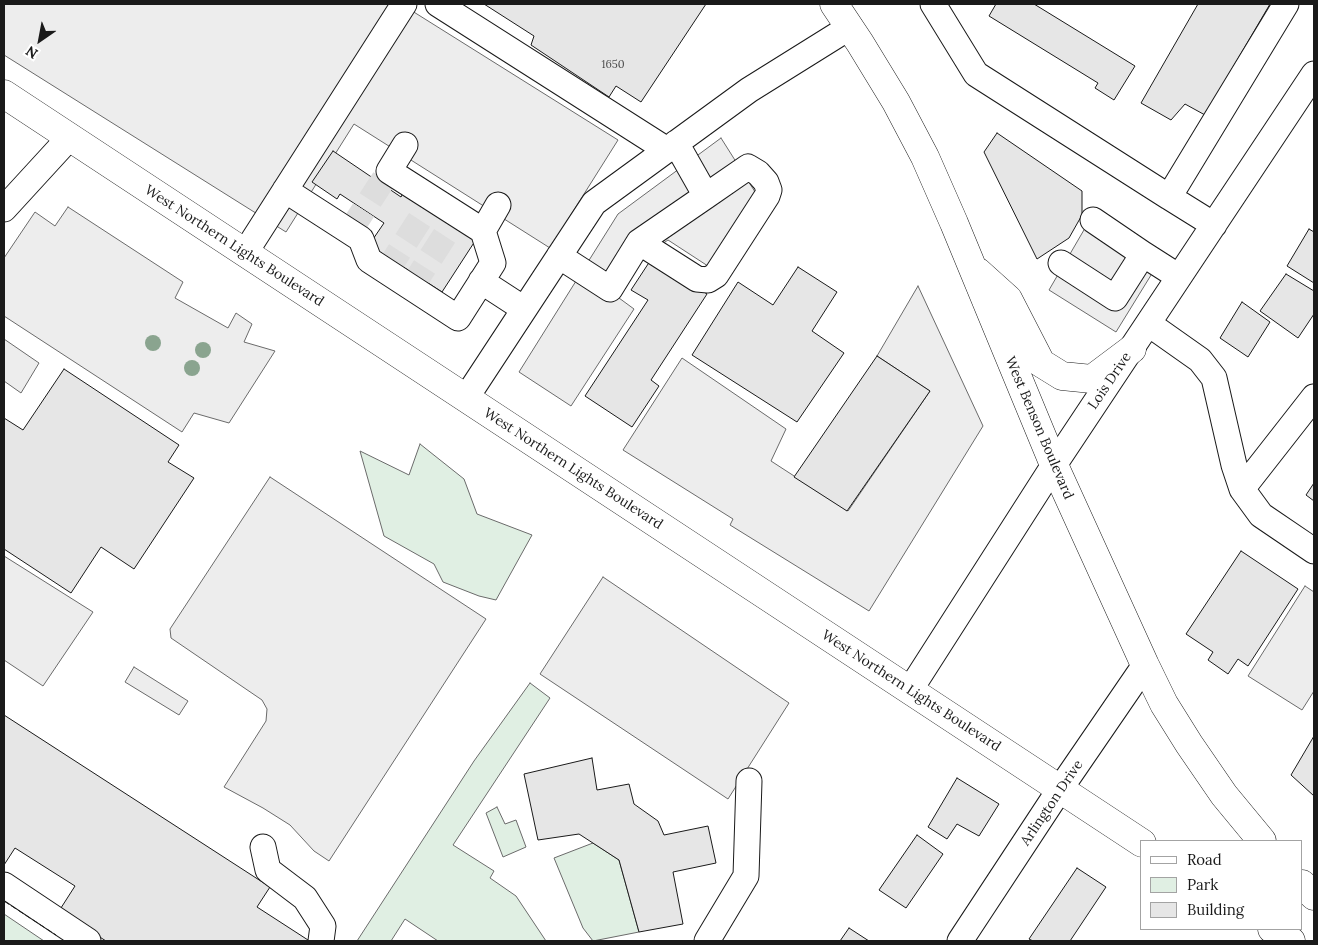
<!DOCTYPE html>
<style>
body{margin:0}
#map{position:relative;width:1318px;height:945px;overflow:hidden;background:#fff;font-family:Lora,serif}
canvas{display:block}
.frame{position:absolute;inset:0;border:5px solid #1a1a1a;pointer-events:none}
.legend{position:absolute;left:1140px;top:840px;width:162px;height:90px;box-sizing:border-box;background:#fff;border:1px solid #a3a3a3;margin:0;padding:6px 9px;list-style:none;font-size:15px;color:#1a1a1a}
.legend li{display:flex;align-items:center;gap:10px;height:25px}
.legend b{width:25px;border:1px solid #a3a3a3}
.north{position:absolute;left:15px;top:15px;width:50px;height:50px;-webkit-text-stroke:4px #fff;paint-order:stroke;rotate:213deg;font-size:14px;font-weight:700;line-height:20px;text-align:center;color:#1a1a1a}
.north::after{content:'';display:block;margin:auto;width:18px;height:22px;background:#1a1a1a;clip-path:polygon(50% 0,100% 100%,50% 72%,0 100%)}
</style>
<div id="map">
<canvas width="1318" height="945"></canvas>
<div class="frame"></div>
<ul class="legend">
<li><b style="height:6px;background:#fff"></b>Road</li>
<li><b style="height:14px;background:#e0efe3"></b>Park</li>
<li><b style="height:14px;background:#e6e6e6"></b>Building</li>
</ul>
<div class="north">N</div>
</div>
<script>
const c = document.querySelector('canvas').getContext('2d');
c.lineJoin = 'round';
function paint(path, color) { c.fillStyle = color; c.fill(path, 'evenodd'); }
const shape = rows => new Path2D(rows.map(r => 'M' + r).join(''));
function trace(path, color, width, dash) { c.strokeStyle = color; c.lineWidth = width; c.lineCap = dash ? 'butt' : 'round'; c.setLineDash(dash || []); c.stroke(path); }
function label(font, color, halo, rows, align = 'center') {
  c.font = font + ' Lora,serif'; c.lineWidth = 4; c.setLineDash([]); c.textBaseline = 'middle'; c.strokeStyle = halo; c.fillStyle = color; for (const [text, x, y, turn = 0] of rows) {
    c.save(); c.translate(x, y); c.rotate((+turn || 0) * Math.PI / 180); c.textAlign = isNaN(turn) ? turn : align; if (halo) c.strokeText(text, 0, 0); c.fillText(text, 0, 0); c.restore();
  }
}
const green = shape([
 [420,444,464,479,477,514,532,535,496,600,479,596,443,582,434,564,384,536,360,451,409,475,420,444],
 [530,683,550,698,453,845,494,871,490,878,516,896,546,941,438,941,405,919,391,941,357,941,474,761,530,683],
 [497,807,505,824,516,820,526,847,503,857,486,813,497,807],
 [593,843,619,860,639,932,593,941,583,928,554,858,593,843],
 [4,914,44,941,4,941,4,914]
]);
paint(green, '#e0efe3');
trace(green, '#6a6a6a', 1);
const parking = shape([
 [4,4,401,4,618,140,550,248,354,124,286,232,4,55,4,4],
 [721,138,757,195,711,268,668,240,644,256,619,298,634,309,571,406,519,372,618,214,721,138],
 [68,207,183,282,175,298,228,328,236,313,252,324,244,342,275,351,229,423,194,413,182,432,4,316,4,258,35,212,55,226,68,207],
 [1095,211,1164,254,1116,332,1049,290,1095,211],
 [918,286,983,426,869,611,730,525,733,519,623,450,682,358,786,429,771,461,848,511,930,391,877,356,918,286],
 [4,339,39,363,21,393,4,381,4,339],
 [270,477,486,619,329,861,314,851,290,825,263,808,224,787,266,721,267,709,262,700,171,638,170,629,270,477],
 [4,556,93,612,43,686,4,660,4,556],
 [603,577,789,703,728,799,540,674,603,577],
 [1305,586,1314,592,1314,691,1302,710,1248,676,1305,586],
 [134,667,188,701,179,715,125,682,134,667]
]);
paint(parking, '#ededed');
trace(parking, '#6a6a6a', 1);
const building = shape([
 [484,4,706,4,641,102,616,86,609,97,531,45,534,36,484,4],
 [996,4,1034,4,1135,66,1114,100,1095,88,1098,83,989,16,996,4],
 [1198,4,1270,4,1205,115,1185,104,1171,120,1141,103,1198,4],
 [997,133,1082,191,1082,215,1069,238,1037,259,984,152,997,133],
 [333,151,401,197,404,191,477,238,442,292,369,245,384,223,340,194,337,199,312,182,333,151],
 [1309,229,1314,232,1314,283,1287,266,1309,229],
 [652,258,707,294,651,380,659,386,632,427,585,396,648,300,631,290,652,258],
 [798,267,837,292,812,331,844,353,797,422,692,355,738,282,773,305,798,267],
 [1286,274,1314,291,1314,314,1298,338,1260,311,1286,274],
 [1242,302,1270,322,1248,357,1220,338,1242,302],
 [877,356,930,391,847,511,794,477,877,356],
 [64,369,179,445,168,462,194,478,134,569,101,547,71,593,4,549,4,418,23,430,64,369],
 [1314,483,1314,501,1306,495,1314,483],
 [1241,551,1298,589,1248,666,1238,659,1228,674,1208,660,1213,652,1186,634,1241,551],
 [4,715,270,887,257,907,308,940,307,941,106,941,59,911,75,886,15,848,4,865,4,715],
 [1314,736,1314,796,1291,775,1314,736],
 [592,758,597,790,629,784,634,804,658,821,664,835,708,826,716,863,673,872,683,924,639,932,619,860,579,834,538,840,524,774,592,758],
 [957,778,999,804,979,836,957,824,947,839,928,827,957,778],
 [917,835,943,854,906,908,879,890,917,835],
 [1077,868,1106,887,1070,941,1033,941,1029,939,1077,868],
 [849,928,869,941,840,941,849,928]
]);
paint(building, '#e6e6e6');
trace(building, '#1a1a1a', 1);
trace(shape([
 [350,231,389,171],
 [386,272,433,199],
 [411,288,458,215]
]), '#ddd', 25, [25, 12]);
const minor = shape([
 [438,4,667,150],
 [933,4,976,74,1169,197,1286,4],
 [676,143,706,196],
 [405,145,389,171,483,231],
 [285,190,361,239,369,260,458,318,493,263,483,231,498,205],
 [1169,197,1214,225],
 [4,209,70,137],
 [1093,220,1143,254],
 [245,253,404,4],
 [559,256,610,289,639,242,706,196,748,167,758,173,766,182,769,190,767,196,716,275,708,280,697,279,639,242],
 [1061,263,1115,298,1143,254,1179,277],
 [481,281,524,309],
 [1149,324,1200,360,1214,378,1234,465,1242,489,1261,515,1314,551],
 [466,398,594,203,749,90,850,27],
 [1242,489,1314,397],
 [910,690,1054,465,1314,74],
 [263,847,268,870,305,898,323,926,321,941],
 [4,885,88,941],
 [707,941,746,876,749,781],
 [960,941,1060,789,1145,665]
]);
const major = shape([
 [834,4,860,43,896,102,925,157,954,223,1054,465,1145,665,1164,704,1189,744,1224,795,1262,841],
 [4,94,1142,843],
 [978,272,1008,299,1041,363,1062,376,1092,379,1132,349],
 [1302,884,1314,896],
 [1272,929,1291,941]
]);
trace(minor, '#1a1a1a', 27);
trace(major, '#1a1a1a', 29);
trace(minor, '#fff', 25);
trace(major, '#fff', 28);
trace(shape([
 [4,901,56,935]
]), '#1a1a1a', 1, [6, 2.5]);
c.fillStyle = '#8aa48f';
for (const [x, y] of [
 [153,343],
 [203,350],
 [192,368]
]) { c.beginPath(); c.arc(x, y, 8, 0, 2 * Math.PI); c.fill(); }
label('11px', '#4d4d4d', null, [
 ["1650",613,65]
]);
label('14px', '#1a1a1a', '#fff', [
 ["West Northern Lights Boulevard",234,246,33],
 ["Lois Drive",1110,381,-56],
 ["West Benson Boulevard",1039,428,67],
 ["West Northern Lights Boulevard",573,469,33],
 ["West Northern Lights Boulevard",911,691,33],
 ["Arlington Drive",1052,803,-56]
]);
</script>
